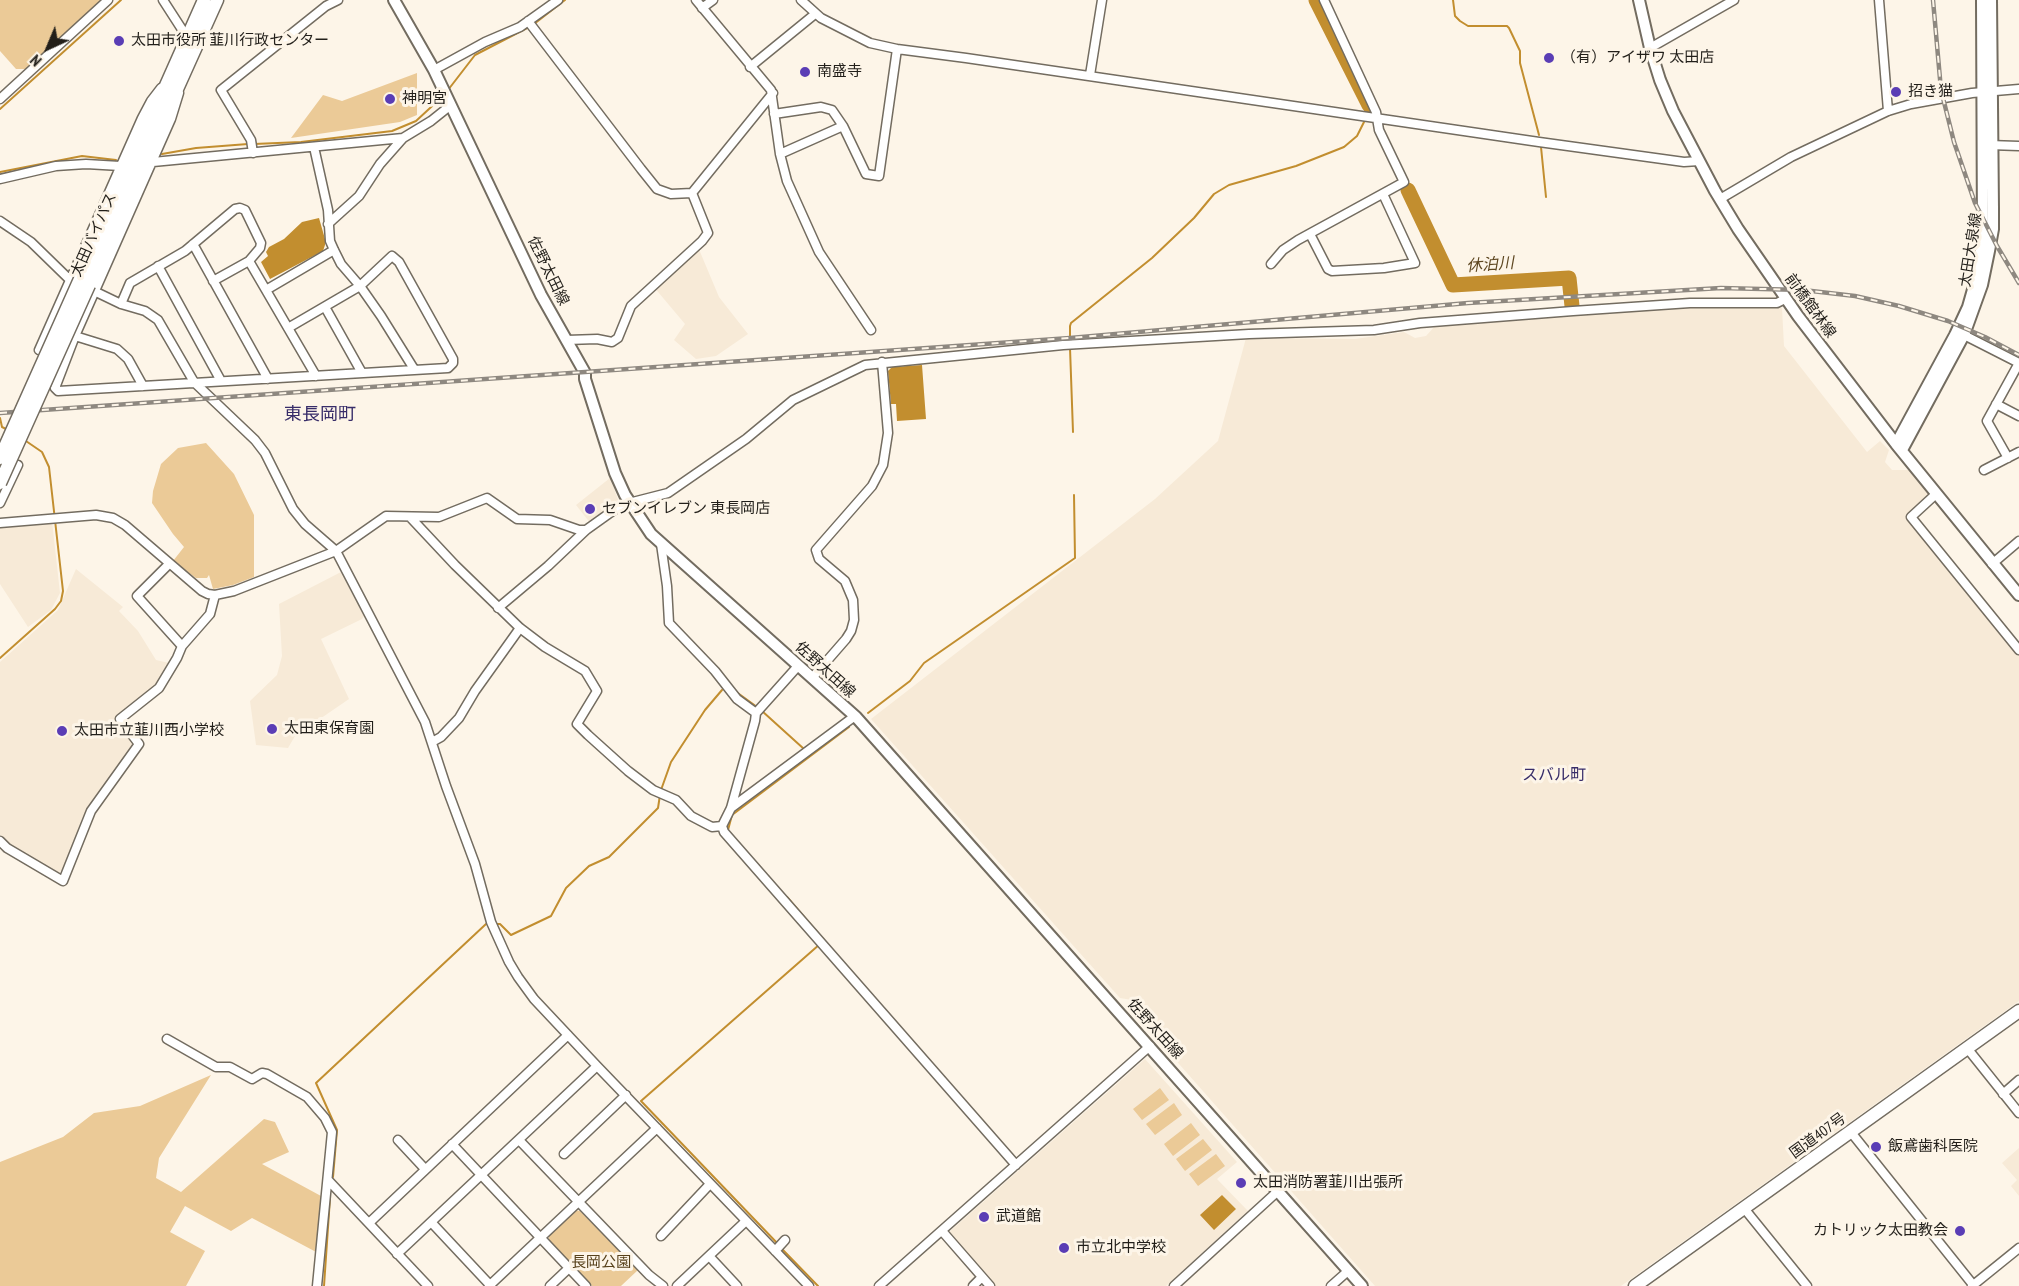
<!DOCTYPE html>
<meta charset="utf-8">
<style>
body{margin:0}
#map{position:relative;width:2019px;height:1286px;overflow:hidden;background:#fdf5e8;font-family:"PT Sans Narrow",sans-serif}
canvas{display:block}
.north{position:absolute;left:18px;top:18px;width:60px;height:60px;-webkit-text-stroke:4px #fdf5e8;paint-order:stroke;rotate:224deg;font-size:16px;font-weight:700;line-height:24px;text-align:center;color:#221f1a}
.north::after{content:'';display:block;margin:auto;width:21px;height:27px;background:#221f1a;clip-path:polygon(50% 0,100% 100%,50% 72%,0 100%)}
</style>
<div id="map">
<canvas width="2019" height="1286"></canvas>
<div class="north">N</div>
</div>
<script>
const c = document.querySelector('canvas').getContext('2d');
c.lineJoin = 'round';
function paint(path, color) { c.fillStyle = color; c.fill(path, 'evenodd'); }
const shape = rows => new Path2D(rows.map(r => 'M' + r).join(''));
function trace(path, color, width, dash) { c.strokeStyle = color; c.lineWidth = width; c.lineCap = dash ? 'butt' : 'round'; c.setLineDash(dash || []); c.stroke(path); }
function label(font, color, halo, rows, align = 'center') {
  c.font = font + ' "PT Sans Narrow","Noto Sans JP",sans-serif'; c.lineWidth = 6; c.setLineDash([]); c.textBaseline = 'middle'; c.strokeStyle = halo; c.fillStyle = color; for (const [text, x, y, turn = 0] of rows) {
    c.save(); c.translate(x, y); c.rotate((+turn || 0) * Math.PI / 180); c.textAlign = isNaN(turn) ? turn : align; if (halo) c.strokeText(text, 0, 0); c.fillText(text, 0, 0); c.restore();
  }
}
paint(shape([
 [698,247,719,297,748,334,716,356,696,359,674,340,685,324,653,286],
 [1691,307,1782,308,1784,346,1867,452,1880,441,1889,450,1885,462,1892,470,1911,470,1930,496,1907,517,2019,653,2019,1001,1621,1286,1375,1286,1142,1022,1142,1015,1132,1000,1120,998,871,719,1155,499,1218,441,1246,338,1355,339,1404,332,1415,338,1426,336,1435,326],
 [610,478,619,502,591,524,576,505],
 [52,521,60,593,51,610,28,627,0,584,0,525],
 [76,569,123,607,119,611,138,631,156,660,169,663,156,685,115,719,134,745,82,818,63,870,57,873,11,845,0,835,0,662,58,610],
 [341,572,364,616,362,619,321,639,349,699,295,736,288,748,256,745,250,701,277,675,282,656,279,604],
 [1145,1059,1237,1162,1217,1179,1248,1211,1166,1286,995,1286,948,1233],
 [2019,1148,2019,1196,2011,1186,2017,1180,2002,1163]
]), '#f7ead7');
paint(shape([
 [0,0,102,0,26,69,16,69,0,51],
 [417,73,417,115,400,122,291,138,323,95,342,101],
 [206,443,234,474,254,515,254,577,233,585,213,589,209,575,207,578,196,578,173,561,184,547,173,534,152,503,153,491,161,464,178,448],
 [211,1075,159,1158,156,1178,181,1192,264,1119,275,1122,289,1152,262,1164,321,1196,318,1253,252,1218,231,1231,185,1206,170,1232,205,1251,186,1286,0,1286,0,1162,63,1137,94,1113,140,1106],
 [1160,1088,1169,1100,1142,1120,1133,1109],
 [1174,1103,1182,1115,1155,1135,1146,1124],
 [1191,1123,1200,1135,1173,1156,1164,1144],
 [1203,1139,1212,1150,1185,1171,1176,1159],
 [1216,1154,1225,1166,1198,1186,1189,1174],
 [574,1210,580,1211,638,1270,621,1286,592,1286,549,1241,549,1235]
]), '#ebca97');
paint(shape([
 [319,218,325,239,325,245,323,251,270,279,261,262,268,256,266,252,269,247,284,239,302,222],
 [922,365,926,419,897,421,896,404,891,404,888,371,892,367],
 [1222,1195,1236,1209,1214,1230,1200,1215]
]), '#c28e2f');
trace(shape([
 [1453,0,1455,16,1460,21,1468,26,1507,26,1509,28,1520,51,1520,63,1539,135],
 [534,24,565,0],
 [448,90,475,55,529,27],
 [0,109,121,0],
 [254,144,301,142,392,131,416,121,443,96],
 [1541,147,1546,197],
 [162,154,196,148,248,144],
 [0,172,82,156,116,160],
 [1070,342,1070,326,1071,323,1152,258,1194,218,1214,194,1229,185,1296,166,1344,147,1357,136,1365,120],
 [1070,348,1073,432],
 [0,418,2,427,8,430],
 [0,658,55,609,61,601,63,591,49,467,42,452,23,439],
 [735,691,757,707],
 [762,711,804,749],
 [868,713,910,681,924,663,1075,558,1074,495],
 [661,790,671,762,705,710,722,690],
 [728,830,732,815,849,727],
 [787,897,824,940],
 [496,924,500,924,511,935,551,916,566,888,589,866,609,857,658,808,660,795],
 [333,1177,337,1130,316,1083,486,924],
 [778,1244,641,1101,820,944],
 [781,1248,818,1286],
 [324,1286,330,1198]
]), '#c28e2f', 2);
trace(shape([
 [1316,0,1369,105],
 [1408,190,1453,285,1569,278,1572,306]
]), '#c28e2f', 15);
const minor = shape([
 [163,0,183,31,187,42],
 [696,0,771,90,780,154,787,181,819,252,871,330],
 [801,0,821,18,870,43,897,49,966,58,1539,142,1684,162,1699,161],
 [1879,0,1888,111],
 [702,8,713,0],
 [528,21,641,169,657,189,671,194,692,193,773,93],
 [1650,48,1734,0],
 [750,67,815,14],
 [434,70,485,42,520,27,558,0],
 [1090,75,1102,0],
 [179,93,171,119,75,336,55,388,58,391,448,368,453,363,453,359,399,262,392,256,360,286,288,328],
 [0,99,108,0],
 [774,114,821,107,832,110,843,126,866,174,879,176,897,49],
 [1989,145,2019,146],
 [314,147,328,210,330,241,334,250,341,264,360,286,381,316,414,369],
 [253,153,251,140,221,90,326,6,338,0],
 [780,154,843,126],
 [153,162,403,138],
 [0,179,56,166,86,164,120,166],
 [1720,199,1791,157,1888,111,1911,104,1972,93,2019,89],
 [0,221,31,242,69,279,121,304,145,311,158,320,194,382,255,440,265,453,293,509,305,524,336,551,425,722,446,786,475,864,491,922,509,962,518,977,534,999,597,1066,809,1286],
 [328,224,359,196,380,164,403,138,431,121,451,105],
 [1310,234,1328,269,1332,271,1384,268,1415,263,1383,194],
 [193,244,268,379],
 [249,261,316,376],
 [1271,264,1283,250,1298,240,1404,182,1379,130,1376,112,1324,0],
 [158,266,221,381],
 [266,290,334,250],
 [121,304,130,283,185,251,235,209,240,208,245,210,261,243,260,248,249,261,213,281],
 [325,307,362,373],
 [1964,335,2019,363],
 [75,336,117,349,128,359,143,386],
 [567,340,597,339,612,342,618,338,631,306,702,241,708,233,692,193],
 [39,350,142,118,151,101,161,88],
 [1996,404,2019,416],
 [2008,458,1987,421,2019,363],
 [1984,470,2019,452],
 [1936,494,1911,517,2019,650],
 [0,503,18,465],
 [410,517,455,565,520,628,545,647,585,671,597,691,577,724,588,735,628,771,653,790,676,800,691,816,712,827,722,826],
 [0,523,96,515,113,518,125,525,202,591,208,594,215,595,234,591,336,551,386,516,439,517,487,498,517,519,550,520,579,530,586,530],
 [661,544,667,586,669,623,715,671,737,699,756,713,755,721,731,808,722,826],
 [169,564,137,596,182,646],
 [1992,564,2019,541],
 [498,608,548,566,586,530,621,505,668,493,746,439,793,400,865,365,1063,345,1249,334,1374,330,1420,323,1573,311,1690,303,1777,303,1785,299],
 [812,678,846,639,851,631,854,620,853,600,845,581,819,559,816,550,872,486,883,465,888,433,882,362],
 [756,713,798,666],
 [432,742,441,737,459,718,475,691,520,628],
 [731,808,855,716],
 [722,826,724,832,1016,1165],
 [0,841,7,848,63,881,91,811,139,744,120,719,159,688,177,658,182,646,210,614,215,595],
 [167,1039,216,1067,230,1067,252,1079,262,1073,267,1074,307,1097,325,1118,332,1132,317,1286],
 [1967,1048,2019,1113],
 [2003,1094,2019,1080],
 [1850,1131,1974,1286],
 [398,1140,425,1169],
 [519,1140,649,1275,663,1286],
 [452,1144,586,1286],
 [564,1154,626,1095],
 [328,1180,428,1286],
 [1743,1207,1807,1286],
 [431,1222,490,1285],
 [369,1223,568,1035],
 [942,1231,990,1286],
 [661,1236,710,1184],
 [775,1251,785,1240],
 [397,1254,597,1066],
 [709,1256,737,1286],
 [489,1286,657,1128],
 [550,1286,569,1268],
 [677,1286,746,1221],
 [879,1286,1150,1046],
 [973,1286,982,1277],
 [1174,1286,1278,1191],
 [1331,1286,1348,1271],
 [1972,1286,2019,1248]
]);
const major = shape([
 [394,0,434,70,541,295,585,373,585,379,615,473,625,495,651,534,856,717,1362,1286],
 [1639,0,1650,48,1660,80,1673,111,1715,191,1738,229,1798,316,1896,444,2019,595],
 [1896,444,1955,335,1968,307,1976,279,1983,239,1982,0],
 [1902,450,1964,335,1982,285,1989,251,1993,229,1993,209,1991,0]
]);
const highway = shape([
 [80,279,204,0],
 [89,285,217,0],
 [1635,1286,2019,1011]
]);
trace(minor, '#736c60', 11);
trace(major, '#736c60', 14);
trace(highway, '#736c60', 15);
trace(minor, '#fff', 8);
trace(major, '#fff', 10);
trace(highway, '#fff', 12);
const rail = shape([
 [1933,0,1941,90,1954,142,1975,203,1997,246,2019,283],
 [0,413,1070,338,1468,303,1721,288,1803,290,1855,296,1899,306,1948,321,1985,337,2019,355]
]);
trace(rail, '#8e8880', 4.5);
trace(rail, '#fdf5e8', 2, [7]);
const highwayBridge = shape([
 [0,458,80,279],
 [0,483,89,285]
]);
trace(highwayBridge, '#736c60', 15, []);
trace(highwayBridge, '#fff', 12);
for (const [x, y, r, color] of [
 [119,41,6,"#5a3db5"],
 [1549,58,6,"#5a3db5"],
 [805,72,6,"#5a3db5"],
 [1896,92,6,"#5a3db5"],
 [390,99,6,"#5a3db5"],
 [590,509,6,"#5a3db5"],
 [272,729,6,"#5a3db5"],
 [62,731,6,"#5a3db5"],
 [1876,1147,6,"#5a3db5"],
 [1241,1183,6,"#5a3db5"],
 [984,1217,6,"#5a3db5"],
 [1960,1231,6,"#5a3db5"],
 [1064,1248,6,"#5a3db5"]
]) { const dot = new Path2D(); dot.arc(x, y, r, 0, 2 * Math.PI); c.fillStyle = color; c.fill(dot); trace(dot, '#fdf5e8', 2); }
label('15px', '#221f1a', '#fdf5e8', [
 ["太田市役所 韮川行政センター",131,41],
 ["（有）アイザワ 太田店",1561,58],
 ["南盛寺",817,72],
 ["招き猫",1908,92],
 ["神明宮",402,99],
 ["セブンイレブン 東長岡店",602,509],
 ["太田東保育園",284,729],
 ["太田市立韮川西小学校",74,731],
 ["飯鳶歯科医院",1888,1147],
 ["太田消防署韮川出張所",1253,1183],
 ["武道館",996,1217],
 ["カトリック太田教会",1948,1231,"right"],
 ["市立北中学校",1076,1248]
], 'left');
label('15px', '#221f1a', '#fdf5e8', [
 ["太田バイパス",94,235,-66],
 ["太田大泉線",1971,250,-81],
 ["佐野太田線",548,271,64],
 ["前橋館林線",1810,306,54],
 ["佐野太田線",825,670,42],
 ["佐野太田線",1155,1029,48],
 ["国道407号",1818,1136,-36]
]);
label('15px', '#58421c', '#fdf5e8', [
 ["長岡公園",601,1263]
]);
label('italic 16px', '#5e4721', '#fdf5e8', [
 ["休泊川",1490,265,-4]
]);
label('16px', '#382d69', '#fdf5e8', [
 ["スバル町",1554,775]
]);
label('18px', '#382d69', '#fdf5e8', [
 ["東長岡町",320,415]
]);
</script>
